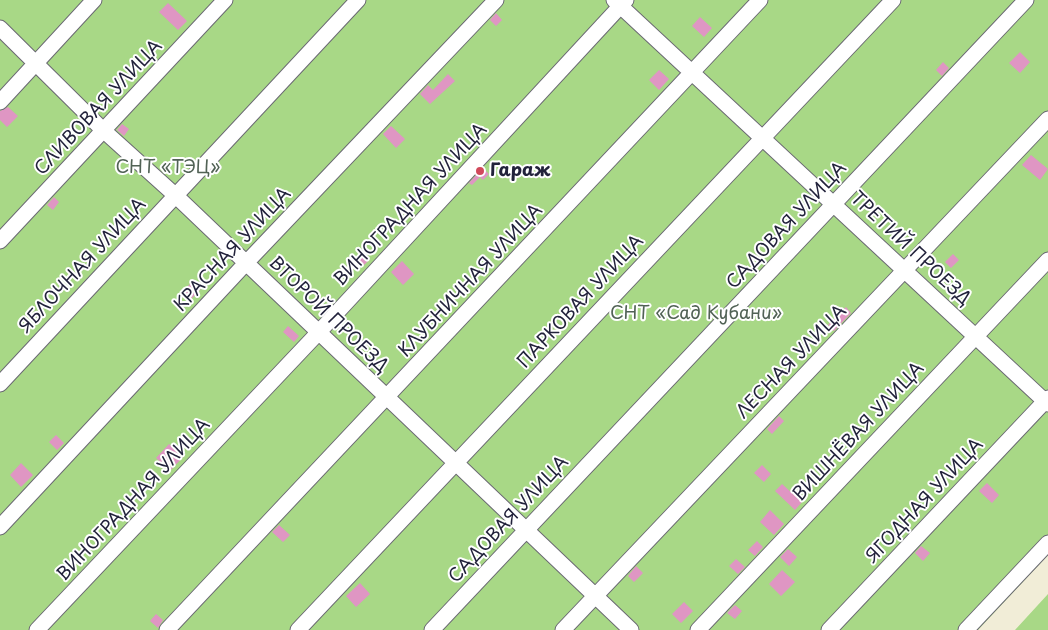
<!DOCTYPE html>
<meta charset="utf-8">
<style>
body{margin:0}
canvas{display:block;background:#f1edd7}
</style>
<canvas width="1048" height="630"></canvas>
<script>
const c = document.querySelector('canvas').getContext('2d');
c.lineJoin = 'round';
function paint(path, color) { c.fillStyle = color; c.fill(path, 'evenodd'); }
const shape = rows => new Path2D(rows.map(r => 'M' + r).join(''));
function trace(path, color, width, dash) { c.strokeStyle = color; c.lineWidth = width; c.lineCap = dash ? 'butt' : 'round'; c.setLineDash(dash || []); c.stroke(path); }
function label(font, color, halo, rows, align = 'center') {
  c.font = font + ' "Playpen Sans",sans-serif'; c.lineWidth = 4; c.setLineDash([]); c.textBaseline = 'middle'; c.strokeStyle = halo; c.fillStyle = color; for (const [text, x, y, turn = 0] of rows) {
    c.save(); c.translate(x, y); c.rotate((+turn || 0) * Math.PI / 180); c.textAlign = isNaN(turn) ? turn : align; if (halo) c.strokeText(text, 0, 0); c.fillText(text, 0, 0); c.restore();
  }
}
paint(shape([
 [0,0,1048,0,1048,555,978,630,0,630],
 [1048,594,1048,630,1015,630]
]), '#a8d886');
paint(shape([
 [168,3,187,21,178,30,159,12],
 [496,13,502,20,496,26,490,20],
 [700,17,712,28,704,37,692,26],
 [1020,52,1030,62,1020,73,1009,63],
 [943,62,949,68,942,76,936,70],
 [659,70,669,79,659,90,649,80],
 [448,74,455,81,430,104,420,94,428,85,433,90],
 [8,107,18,116,7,127,0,120,0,111],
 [122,124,129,129,124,136,117,130],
 [391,126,405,139,396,148,383,134],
 [1031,155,1048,169,1040,180,1022,165],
 [483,168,489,174,483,180,480,177,472,185,469,183,465,187],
 [54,197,59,202,53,210,47,205],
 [360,253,368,261,362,267,354,259],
 [953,254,959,260,951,268,945,262],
 [402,261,414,274,403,285,391,272],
 [193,281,201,289,190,300,182,292],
 [846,307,851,313,834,331,828,325],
 [288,326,299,336,294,342,283,332],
 [779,416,784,421,772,434,767,429],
 [56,435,64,443,57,450,49,442],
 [169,444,183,457,170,471,156,458],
 [21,463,33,475,21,487,10,475],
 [762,465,771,474,764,482,754,473],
 [987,483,999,495,992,503,979,491],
 [782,484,802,502,795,510,775,491],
 [770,510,784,524,774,535,760,522],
 [279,525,290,535,283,542,272,532],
 [757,541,763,547,755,556,748,550],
 [921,546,930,553,923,561,915,553],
 [788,549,797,557,789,566,780,557],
 [736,559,745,567,738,574,729,566],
 [636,566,643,573,634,582,628,576],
 [782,570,795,582,781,596,769,584],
 [360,583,370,594,356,607,346,596],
 [684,602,693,611,681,623,672,614],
 [735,605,742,611,735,619,727,613],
 [156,614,163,620,158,628,150,621]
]), '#df96c3');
const minor = shape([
 [614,0,1048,404],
 [0,28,103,130,175,195,631,630],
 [0,102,94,0],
 [0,241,225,0],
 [0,384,358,0],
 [0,527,246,263,496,0],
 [37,630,318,333,626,0],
 [167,630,760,0],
 [298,630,893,0],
 [432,630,1026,0],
 [563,630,1048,119],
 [698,630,1048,260],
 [829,630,1048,398],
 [966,630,1048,543]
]);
trace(minor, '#6a6972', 17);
trace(minor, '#fff', 15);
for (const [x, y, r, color] of [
 [480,171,5,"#d1495b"]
]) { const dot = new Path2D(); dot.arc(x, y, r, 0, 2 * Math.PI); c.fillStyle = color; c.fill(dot); trace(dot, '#fff', 2); }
label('18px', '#22223b', '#fff', [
 ["СЛИВОВАЯ УЛИЦА",99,108,-47],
 ["ВИНОГРАДНАЯ УЛИЦА",411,205,-47],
 ["САДОВАЯ УЛИЦА",787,226,-47],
 ["ТРЕТИЙ ПРОЕЗД",910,249,43],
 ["КРАСНАЯ УЛИЦА",233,250,-47],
 ["ЯБЛОЧНАЯ УЛИЦА",83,266,-47],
 ["КЛУБНИЧНАЯ УЛИЦА",471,281,-47],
 ["ПАРКОВАЯ УЛИЦА",581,302,-47],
 ["ВТОРОЙ ПРОЕЗД",328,315,44],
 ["ЛЕСНАЯ УЛИЦА",792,362,-46],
 ["ВИШНЁВАЯ УЛИЦА",859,432,-47],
 ["ВИНОГРАДНАЯ УЛИЦА",134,500,-47],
 ["ЯГОДНАЯ УЛИЦА",925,501,-47],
 ["САДОВАЯ УЛИЦА",509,520,-47]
]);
label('18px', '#516255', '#fff', [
 ["СНТ «ТЭЦ»",168,168],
 ["СНТ «Сад Кубани»",696,314]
]);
label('bold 18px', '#22223b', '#fff', [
 ["Гараж",490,171]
], 'left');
</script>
